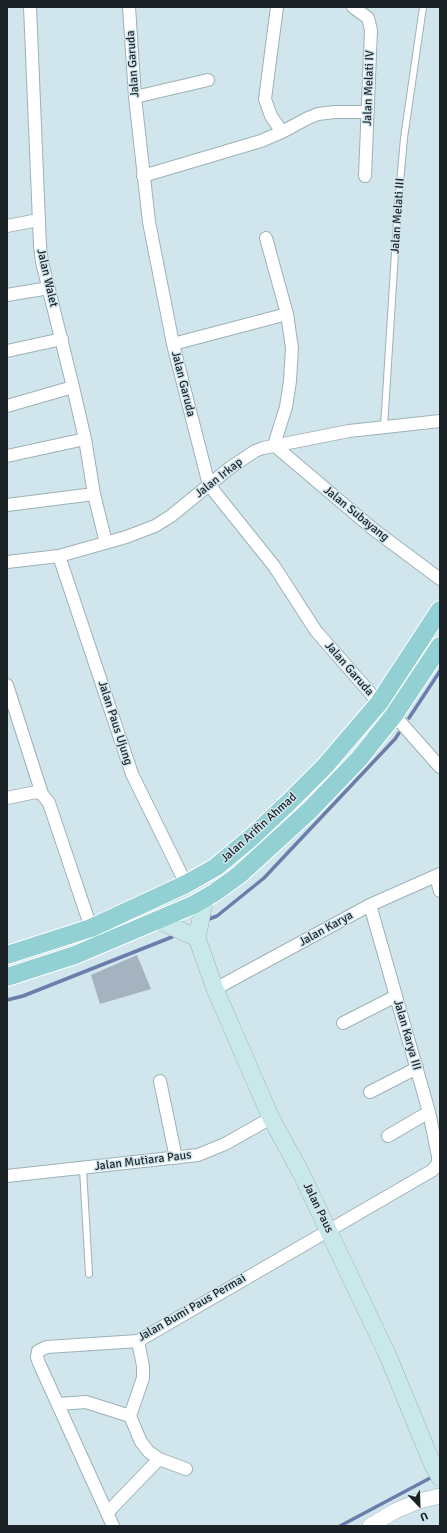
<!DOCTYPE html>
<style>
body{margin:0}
#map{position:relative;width:447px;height:1533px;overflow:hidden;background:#d1e5ed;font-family:Signika,sans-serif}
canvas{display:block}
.frame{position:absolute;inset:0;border:8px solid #1b2326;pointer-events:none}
.north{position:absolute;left:399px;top:1485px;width:40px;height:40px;-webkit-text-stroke:3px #d1e5ed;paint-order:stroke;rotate:157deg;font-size:11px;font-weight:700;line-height:16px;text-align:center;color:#1b2326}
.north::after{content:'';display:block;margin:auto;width:14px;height:18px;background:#1b2326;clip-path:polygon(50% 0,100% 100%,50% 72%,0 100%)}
</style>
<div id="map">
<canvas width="447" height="1533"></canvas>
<div class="frame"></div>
<div class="north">U</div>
</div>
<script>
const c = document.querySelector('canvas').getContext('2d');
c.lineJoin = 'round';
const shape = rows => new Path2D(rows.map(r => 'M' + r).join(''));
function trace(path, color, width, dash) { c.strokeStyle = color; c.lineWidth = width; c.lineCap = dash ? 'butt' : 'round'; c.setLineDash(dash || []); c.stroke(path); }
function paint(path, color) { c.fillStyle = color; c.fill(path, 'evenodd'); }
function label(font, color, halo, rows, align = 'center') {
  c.font = font + ' Signika,sans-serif'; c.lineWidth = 3; c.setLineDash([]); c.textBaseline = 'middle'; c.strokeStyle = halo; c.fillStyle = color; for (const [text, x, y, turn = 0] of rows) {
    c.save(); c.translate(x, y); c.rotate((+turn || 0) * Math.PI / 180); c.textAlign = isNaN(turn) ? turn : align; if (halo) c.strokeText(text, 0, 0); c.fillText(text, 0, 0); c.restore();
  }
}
trace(shape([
 [409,718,440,671],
 [209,919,217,916,264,878,395,739,399,733],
 [7,1000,23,996,172,937],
 [340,1526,434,1476]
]), '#6b7dab', 3.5);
paint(shape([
 [137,955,151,989,100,1004,91,975]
]), '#a5b3c0');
const service = shape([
 [384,427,398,205,404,138,423,7],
 [83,1169,89,1274]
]);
const minor = shape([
 [30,7,40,246,42,262,73,387,85,439,94,494,106,543],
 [129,7,135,97,149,222,173,344,209,485,274,566,316,631,379,703],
 [277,7,265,99,271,116,282,132],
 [353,7,368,18,371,30,365,176],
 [135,97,208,80],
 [143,176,261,141,282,132,308,118,318,114,335,112,368,112],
 [7,226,38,220],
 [266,238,287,314,292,348,290,381,286,407,274,445,373,529,440,579],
 [7,295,49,288],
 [173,344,287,314],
 [7,351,62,339],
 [7,406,73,387],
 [7,456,85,439],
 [7,505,94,494],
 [59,556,132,774,186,884],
 [7,562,59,556,126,537,155,526,171,516,231,467,255,451,263,448,349,431,440,421],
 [7,685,42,794],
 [394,715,440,767],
 [7,798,36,792,42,794,49,803,91,928],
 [436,877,440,891],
 [215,989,370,905,440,874],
 [343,1023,396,996],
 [160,1081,176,1158],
 [370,1092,417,1068],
 [388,1136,429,1112],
 [7,1176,198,1155,225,1144,271,1118],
 [59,1404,86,1402,130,1416,141,1442,149,1452,159,1459,107,1513],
 [130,1416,143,1378,143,1366,138,1341],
 [159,1459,186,1469],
 [113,1526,39,1363,37,1357,38,1351,47,1347,138,1341,433,1170,438,1163,438,1156,429,1112,370,905]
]);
const tertiary = shape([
 [370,1526,395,1511,419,1501,440,1496]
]);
const secondary = shape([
 [205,898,197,938,215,989,271,1118,301,1173,388,1356,432,1463,440,1478],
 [158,920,197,938]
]);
const primary = shape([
 [7,955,91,928,186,884,216,867,252,837,287,804,325,766,379,703,440,610],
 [7,977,75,955,193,905,214,893,239,875,310,810,359,759,394,715,440,646]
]);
trace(service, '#9db1b8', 8);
trace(minor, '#9db1b8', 14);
trace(tertiary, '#9db1b8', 16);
trace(secondary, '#9db1b8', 18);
trace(primary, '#fff', 20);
trace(service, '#fff', 6);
trace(minor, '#fff', 12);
trace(tertiary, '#fff', 15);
trace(secondary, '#c9e8e9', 17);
trace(primary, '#92d0d3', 18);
label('12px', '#1b2326', '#d1e5ed', [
 ["Jalan Garuda",133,64,-94],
 ["Jalan Melati IV",369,88,-88],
 ["Jalan Melati III",398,216,-86],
 ["Jalan Walet",47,278,77],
 ["Jalan Garuda",183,384,76],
 ["Jalan Irkap",219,478,-38],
 ["Jalan Subayang",356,514,39],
 ["Jalan Garuda",349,669,49],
 ["Jalan Paus Ujung",115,723,72],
 ["Jalan Arifin Ahmad",259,828,-42],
 ["Jalan Karya",326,929,-29],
 ["Jalan Karya III",407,1035,74],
 ["Jalan Mutiara Paus",143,1161,-7],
 ["Jalan Paus",318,1208,64],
 ["Jalan Bumi Paus Permai",192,1308,-30]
]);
</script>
